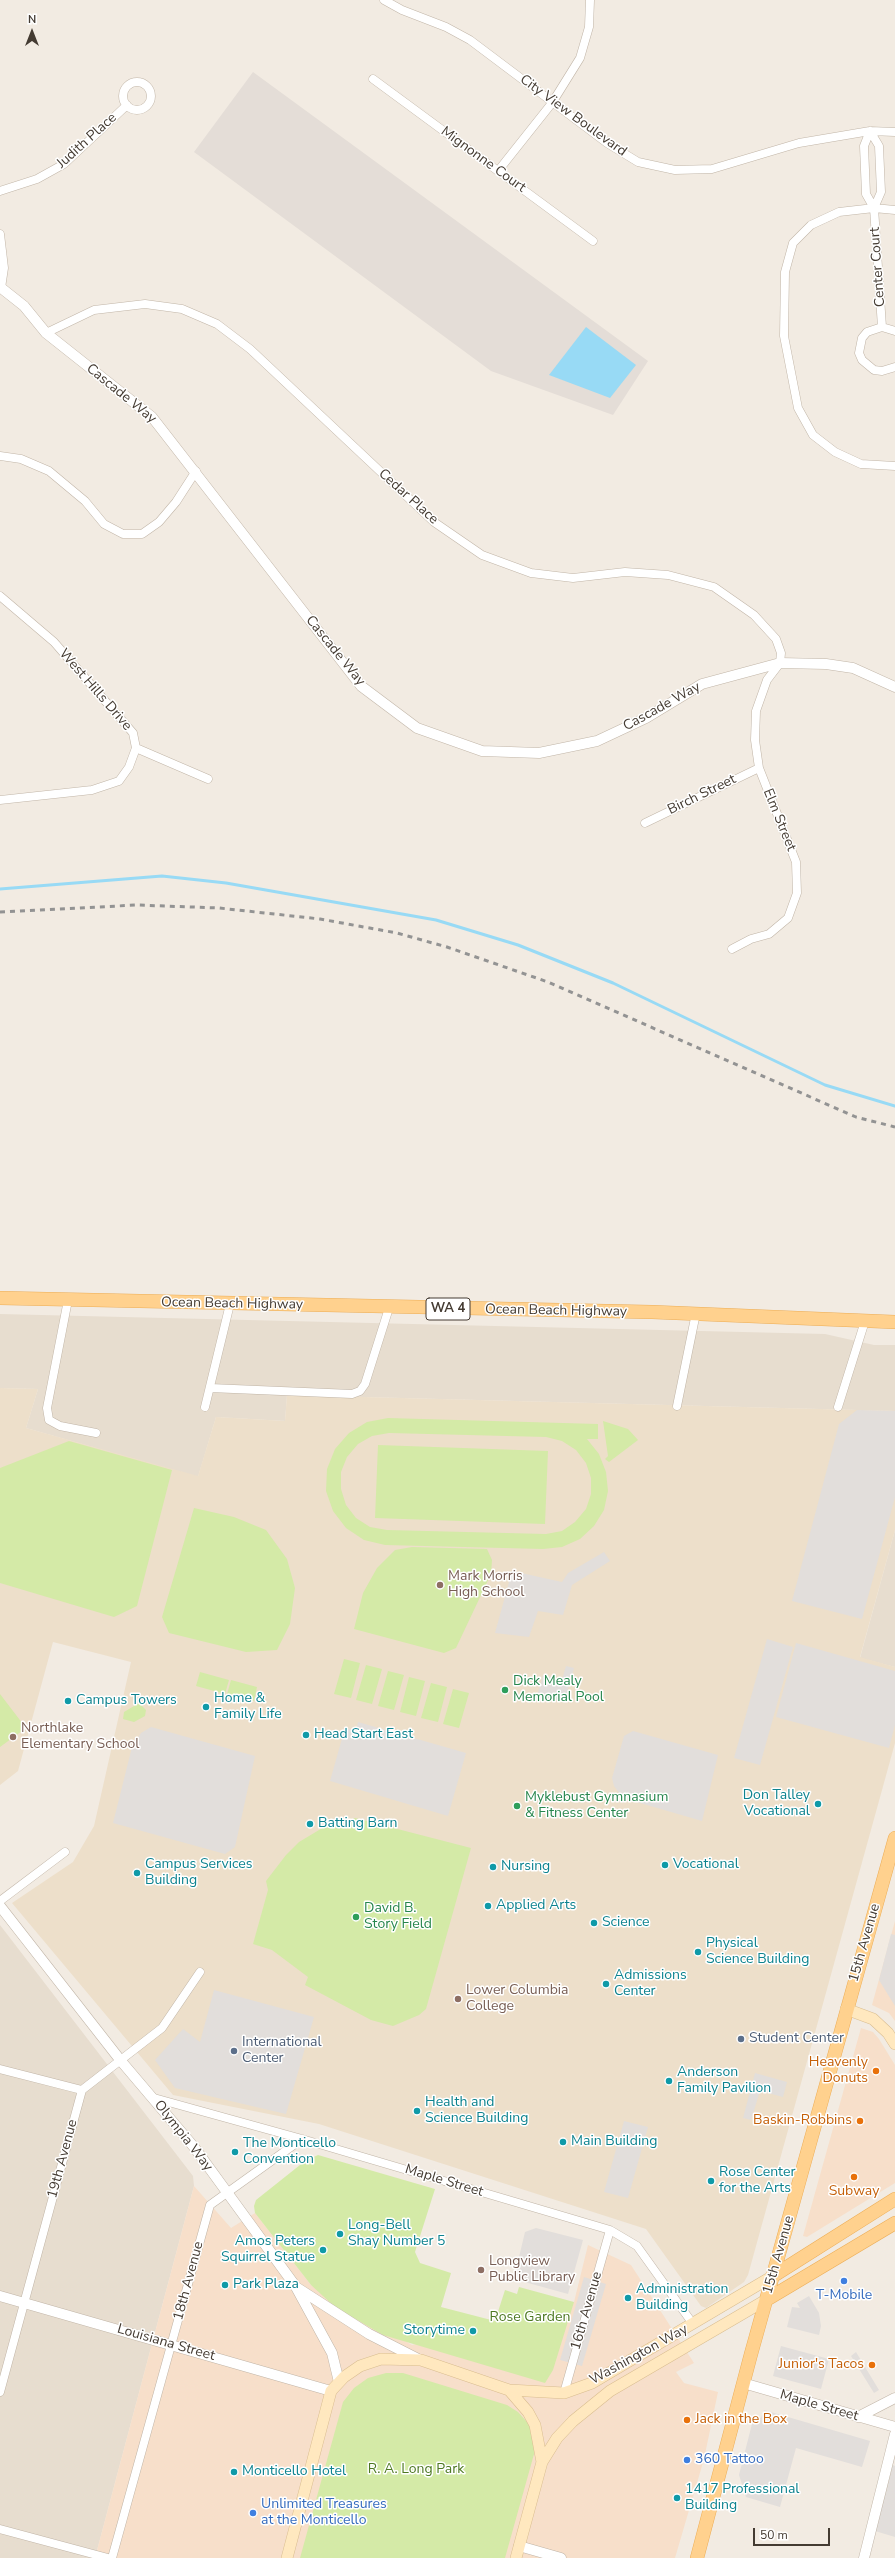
<!DOCTYPE html>
<style>
body{margin:0}
#map{position:relative;width:895px;height:2558px;overflow:hidden;background:#f2ebe2;font-family:"Nunito Sans",sans-serif}
canvas{display:block}
.north{position:absolute;left:12px;top:12px;width:40px;height:40px;-webkit-text-stroke:3px #fff;paint-order:stroke;rotate:0deg;font-size:11px;font-weight:700;line-height:16px;text-align:center;color:#443b32}
.north::after{content:'';display:block;margin:auto;width:14px;height:18px;background:#443b32;clip-path:polygon(50% 0,100% 100%,50% 72%,0 100%)}
.scale{position:absolute;left:753px;top:2528px;width:77px;height:18px;box-sizing:border-box;border:2px solid #443b32;border-top:0;padding-left:5px;font-size:12px;line-height:14px;white-space:nowrap;color:#443b32;-webkit-text-stroke:3px #fff;paint-order:stroke}
</style>
<div id="map">
<canvas width="895" height="2558"></canvas>
<div class="north">N</div>
<div class="scale">50 m</div>
</div>
<script>
const c = document.querySelector('canvas').getContext('2d');
c.lineJoin = 'round';
function paint(path, color) { c.fillStyle = color; c.fill(path, 'evenodd'); }
const shape = rows => new Path2D(rows.map(r => 'M' + r).join(''));
function trace(path, color, width, dash) { c.strokeStyle = color; c.lineWidth = width; c.lineCap = dash ? 'butt' : 'round'; c.setLineDash(dash || []); c.stroke(path); }
function label(font, color, halo, rows, align = 'center') {
  c.font = font + ' "Nunito Sans",sans-serif'; c.lineWidth = 3; c.setLineDash([]); c.textBaseline = 'middle'; c.strokeStyle = halo; c.fillStyle = color; for (const [text, x, y, turn = 0] of rows) {
    c.save(); c.translate(x, y); c.rotate((+turn || 0) * Math.PI / 180); c.textAlign = isNaN(turn) ? turn : align; if (halo) c.strokeText(text, 0, 0); c.fillText(text, 0, 0); c.restore();
  }
}
paint(shape([
 [0,1314,825,1334,874,1345,895,1345,895,1411,287,1395,285,1421,216,1417,198,1477,26,1428,38,1389,0,1388],
 [895,1530,895,1667,860,1658],
 [0,1925,193,2176,194,2186,95,2558,0,2558]
]), '#e7ddcf');
paint(shape([
 [895,1921,895,2021,889,2013,872,2005],
 [861,2028,873,2032,879,2039,895,2065,895,2183,807,2237,803,2236],
 [194,2186,231,2228,255,2213,311,2285,412,2345,574,2302,588,2245,631,2265,694,2363,676,2372,684,2383,718,2392,704,2459,675,2558,95,2558]
]), '#f7dfca');
paint(shape([
 [253,72,648,361,613,415,491,371,194,152]
]), '#e4ddd7');
paint(shape([
 [0,1388,38,1389,26,1428,198,1476,216,1417,285,1421,287,1395,895,1411,895,1530,860,1657,895,1667,895,1743,748,2275,744,2282,706,2308,701,2306,646,2229,319,2124,173,2095,12,1903,73,1862,94,1826,131,1662,53,1642,18,1771,0,1785]
]), '#eddfca');
paint(shape([
 [388,1418,598,1424,598,1439,587,1439,599,1454,606,1472,608,1491,604,1510,594,1526,580,1539,562,1547,543,1549,385,1545,364,1540,346,1528,333,1511,326,1491,327,1469,335,1449,349,1433,367,1422],
 [389,1433,546,1437,562,1441,576,1450,586,1463,591,1478,591,1494,586,1509,575,1522,562,1531,546,1534,387,1530,370,1527,356,1518,346,1505,341,1489,341,1472,347,1457,358,1444,372,1436],
 [603,1421,628,1429,638,1440,609,1462,605,1459,608,1456],
 [69,1441,172,1470,137,1606,114,1617,0,1583,0,1468],
 [378,1445,548,1451,545,1524,375,1518],
 [194,1508,234,1517,266,1530,287,1559,295,1588,290,1624,277,1650,246,1652,169,1633,162,1617],
 [412,1547,487,1549,492,1560,491,1574,456,1648,444,1653,354,1629,363,1593,377,1568,395,1550],
 [344,1659,360,1663,351,1698,334,1694],
 [366,1665,382,1669,372,1704,356,1700],
 [388,1671,404,1675,394,1710,378,1706],
 [200,1672,229,1680,225,1694,196,1686],
 [409,1677,425,1681,416,1716,400,1712],
 [231,1680,257,1687,254,1701,227,1694],
 [431,1683,447,1687,438,1722,421,1718],
 [453,1689,469,1693,459,1728,443,1724],
 [0,1694,26,1728,0,1747],
 [139,1703,146,1710,145,1716,134,1722,123,1719,124,1712],
 [355,1818,471,1848,426,2009,419,2015,393,2026,371,2020,305,1985,308,1977,272,1950,253,1944,268,1890,266,1881,286,1855,299,1842,329,1824,345,1823],
 [318,2155,435,2189,415,2252,420,2263,451,2273,441,2307,495,2321,505,2290,517,2294,519,2287,574,2302,553,2370,545,2383,383,2335,335,2307,311,2285,255,2213,254,2206,256,2200,305,2161],
 [386,2373,403,2373,507,2405,518,2412,527,2422,533,2433,536,2447,505,2558,300,2558,343,2402,354,2388,368,2378]
]), '#d4eaa7');
paint(shape([
 [857,1410,895,1411,895,1497,862,1619,792,1601,839,1424],
 [604,1552,610,1561,572,1585,563,1615,538,1611,529,1637,495,1633,512,1571,562,1582,568,1573],
 [767,1639,793,1647,760,1765,734,1758],
 [796,1643,895,1671,895,1725,889,1748,776,1717],
 [566,1666,574,1668,564,1702,545,1697,544,1702,536,1700,543,1675,562,1680],
 [358,1722,466,1753,448,1816,330,1781,345,1728,356,1731],
 [151,1727,255,1756,235,1847,225,1854,113,1823,132,1747,141,1733],
 [633,1731,718,1755,702,1821,623,1798,614,1786,612,1778,624,1736],
 [891,1934,895,1935,895,2006,879,1980],
 [214,1990,314,2017,286,2114,175,2088,155,2060,183,2029,200,2042],
 [755,2073,787,2082,783,2097,760,2091,751,2120,743,2118],
 [624,2121,648,2127,628,2198,604,2192],
 [536,2228,583,2240,568,2294,521,2281,515,2274,525,2232],
 [584,2277,606,2284,582,2366,560,2360],
 [809,2296,819,2313,821,2326,819,2335,787,2327,792,2307,800,2308,797,2303],
 [781,2346,829,2359,821,2389,773,2376],
 [856,2352,879,2390,874,2393,851,2356],
 [764,2410,870,2441,862,2467,796,2448,780,2507,746,2497,739,2475,754,2416,761,2418],
 [893,2465,895,2466,895,2537,875,2531]
]), '#e2dedb');
paint(shape([
 [586,327,636,365,610,398,549,375]
]), '#98daf5');
trace(shape([
 [0,889,162,876,226,883,436,920,518,945,613,983,825,1085,895,1106]
]), '#98daf5', 3);
const minor = shape([
 [384,0,402,10,446,27,470,40,607,143,638,162,675,170,712,169,799,143,870,131,895,132],
 [373,79,593,241],
 '123 96a14 14 0 1 1 28 0a14 14 0 1 1-28 0Z',
 [498,171,552,103,580,58,589,27,590,0],
 [0,191,37,179,64,164,127,105],
 [874,208,881,192,879,146,870,131,864,146,866,194,874,208,882,327],
 [895,210,874,208,839,212,811,225,793,243,785,272,784,336,798,408,813,435,835,452,861,464,895,466],
 [0,234,4,268,1,288],
 [895,331,882,327,867,332,862,338,859,353,862,360,874,370,882,371,895,367],
 [46,333,94,310,145,304,182,309,217,324,250,349,434,522,482,555,531,573,573,578,625,572,668,575,714,587,754,615,776,639,781,653,780,663,767,680,756,711,755,740,759,768,796,862,797,893,788,918,769,934,751,939,732,949],
 [0,456,21,459,49,471,85,501,104,524,123,534,142,534,159,522,176,502,196,471],
 [0,596,54,642,133,733,136,748,129,767,119,781,92,790,0,800],
 [136,748,208,779],
 [645,823,759,768],
 [68,1300,47,1408,49,1420,60,1426,96,1433],
 [210,1388,352,1394,360,1391,365,1384,389,1308],
 [677,1406,696,1313],
 [205,1407,230,1304],
 [838,1407,865,1321],
 [0,1901,65,1852],
 [0,2069,82,2090],
 [154,2098,302,2139,610,2230,637,2246,693,2324],
 [0,2392,82,2090,162,2028,200,1972],
 [564,2393,610,2230],
 [0,2529,108,2558],
 [112,2558,210,2205,302,2139]
]);
const tertiary = shape([
 [0,287,24,306,46,333,152,417,361,686,417,728,482,751,539,753,597,741,646,718,702,684,780,663,826,664,853,668,895,687],
 [0,1906,121,2061,194,2147,296,2287,332,2353,339,2382],
 [296,2287,369,2334,420,2360],
 [0,2296,331,2391],
 [743,2383,895,2427],
 [858,2417,895,2398],
 [519,2546,561,2558],
 [864,2558,895,2434]
]);
const secondary = shape([
 [846,2009,873,2019,888,2033,895,2044],
 [509,2390,528,2412,535,2425,542,2462],
 [287,2558,331,2391,344,2377,360,2366,381,2359,421,2360,509,2390,564,2393,592,2383,773,2276],
 [516,2558,542,2462,557,2438,573,2421,610,2391,766,2300]
]);
const primary = shape([
 [0,1298,652,1312,895,1322],
 [773,2276,895,2199],
 [766,2300,895,2223],
 [697,2558,751,2354,895,1838]
]);
trace(minor, '#c1b5a7', 9);
trace(tertiary, '#c1b5a7', 11);
trace(secondary, '#d9bd90', 12);
trace(primary, '#ecad56', 14);
trace(minor, '#fff', 8);
trace(tertiary, '#fff', 10);
trace(secondary, '#ffe8bf', 11);
trace(primary, '#ffd18e', 13);
trace(shape([
 [0,912,137,905,219,908,320,919,397,933,447,947,548,982,856,1117,895,1127]
]), '#939393', 3, [5, 5]);
for (const [x, y, r, color] of [
 [440,1585,4,"#8d6e63"],
 [505,1690,4,"#2e9e5b"],
 [68,1701,4,"#0f9aa8"],
 [206,1707,4,"#0f9aa8"],
 [306,1735,4,"#0f9aa8"],
 [13,1737,4,"#8d6e63"],
 [818,1804,4,"#0f9aa8"],
 [517,1806,4,"#2e9e5b"],
 [310,1824,4,"#0f9aa8"],
 [665,1865,4,"#0f9aa8"],
 [493,1867,4,"#0f9aa8"],
 [137,1873,4,"#0f9aa8"],
 [488,1906,4,"#0f9aa8"],
 [356,1917,4,"#2e9e5b"],
 [594,1923,4,"#0f9aa8"],
 [698,1952,4,"#0f9aa8"],
 [606,1984,4,"#0f9aa8"],
 [458,1999,4,"#8d6e63"],
 [741,2039,4,"#5c6f8a"],
 [234,2051,4,"#5c6f8a"],
 [876,2071,4,"#e8710a"],
 [669,2081,4,"#0f9aa8"],
 [417,2111,4,"#0f9aa8"],
 [860,2121,4,"#e8710a"],
 [563,2142,4,"#0f9aa8"],
 [235,2152,4,"#0f9aa8"],
 [854,2177,4,"#e8710a"],
 [711,2181,4,"#0f9aa8"],
 [340,2234,4,"#0f9aa8"],
 [323,2250,4,"#0f9aa8"],
 [481,2270,4,"#8d6e63"],
 [844,2281,4,"#3f7fe0"],
 [225,2285,4,"#0f9aa8"],
 [628,2298,4,"#0f9aa8"],
 [473,2331,4,"#0f9aa8"],
 [872,2365,4,"#e8710a"],
 [687,2420,4,"#e8710a"],
 [687,2460,4,"#3f7fe0"],
 [234,2472,4,"#0f9aa8"],
 [677,2498,4,"#0f9aa8"],
 [253,2513,4,"#3f7fe0"]
]) { const dot = new Path2D(); dot.arc(x, y, r, 0, 2 * Math.PI); c.fillStyle = color; c.fill(dot); trace(dot, '#fff', 1.5); }
for (const [x, y, w] of [
 [448,1309,44]
]) { const box = new Path2D(); box.roundRect(x - w / 2, y - 11, w, 22, 3); c.fillStyle = '#fff'; c.fill(box); trace(box, '#443b32', 1); }
label('bold 13px', '#443b32', null, [
 ["WA 4",448,1309]
]);
label('14px', '#443b32', '#fff', [
 ["City View Boulevard",573,116,36],
 ["Judith Place",87,141,-42],
 ["Mignonne Court",483,160,36],
 ["Center Court",878,267,-94],
 ["Cascade Way",121,394,39],
 ["Cedar Place",408,497,42],
 ["Cascade Way",335,651,51],
 ["West Hills Drive",95,690,49],
 ["Cascade Way",662,707,-29],
 ["Birch Street",702,795,-26],
 ["Elm Street",779,820,68],
 ["Ocean Beach Highway",232,1304,1],
 ["Ocean Beach Highway",556,1311,1],
 ["15th Avenue",865,1943,-74],
 ["Olympia Way",183,2136,52],
 ["19th Avenue",63,2159,-75],
 ["Maple Street",444,2181,17],
 ["15th Avenue",779,2255,-74],
 ["18th Avenue",189,2281,-75],
 ["16th Avenue",587,2311,-74],
 ["Louisiana Street",166,2343,16],
 ["Washington Way",639,2355,-29],
 ["Maple Street",819,2406,16]
]);
label('14px', '#785e54', '#fff', [
 ["Mark Morris",448,1577],
 ["High School",448,1593],
 ["Northlake",21,1729],
 ["Elementary School",21,1745],
 ["Lower Columbia",466,1991],
 ["College",466,2007],
 ["Longview",489,2262],
 ["Public Library",489,2278]
], 'left');
label('14px', '#27864d', '#fff', [
 ["Dick Mealy",513,1682],
 ["Memorial Pool",513,1698],
 ["Myklebust Gymnasium",525,1798],
 ["& Fitness Center",525,1814],
 ["David B.",364,1909],
 ["Story Field",364,1925]
], 'left');
label('14px', '#0d838f', '#fff', [
 ["Home &",214,1699],
 ["Family Life",214,1715],
 ["Campus Towers",76,1701],
 ["Head Start East",314,1735],
 ["Don Talley",810,1796,"right"],
 ["Vocational",810,1812,"right"],
 ["Batting Barn",318,1824],
 ["Campus Services",145,1865],
 ["Building",145,1881],
 ["Vocational",673,1865],
 ["Nursing",501,1867],
 ["Applied Arts",496,1906],
 ["Science",602,1923],
 ["Physical",706,1944],
 ["Science Building",706,1960],
 ["Admissions",614,1976],
 ["Center",614,1992],
 ["Anderson",677,2073],
 ["Family Pavilion",677,2089],
 ["Health and",425,2103],
 ["Science Building",425,2119],
 ["Main Building",571,2142],
 ["The Monticello",243,2144],
 ["Convention",243,2160],
 ["Rose Center",719,2173],
 ["for the Arts",719,2189],
 ["Long-Bell",348,2226],
 ["Shay Number 5",348,2242],
 ["Amos Peters",315,2242,"right"],
 ["Squirrel Statue",315,2258,"right"],
 ["Park Plaza",233,2285],
 ["Administration",636,2290],
 ["Building",636,2306],
 ["Storytime",465,2331,"right"],
 ["Monticello Hotel",242,2472],
 ["1417 Professional",685,2490],
 ["Building",685,2506]
], 'left');
label('14px', '#4e5e75', '#fff', [
 ["Student Center",749,2039],
 ["International",242,2043],
 ["Center",242,2059]
], 'left');
label('14px', '#c56008', '#fff', [
 ["Heavenly",868,2063],
 ["Donuts",868,2079],
 ["Baskin-Robbins",852,2121],
 ["Subway",854,2192,"center"],
 ["Junior's Tacos",864,2365],
 ["Jack in the Box",695,2420,"left"]
], 'right');
label('14px', '#366cbe', '#fff', [
 ["T-Mobile",844,2296,"center"],
 ["360 Tattoo",695,2460],
 ["Unlimited Treasures",261,2505],
 ["at the Monticello",261,2521]
], 'left');
label('14px', '#4d7922', '#fff', [
 ["Rose Garden",530,2318],
 ["R. A. Long Park",416,2470]
]);
</script>
